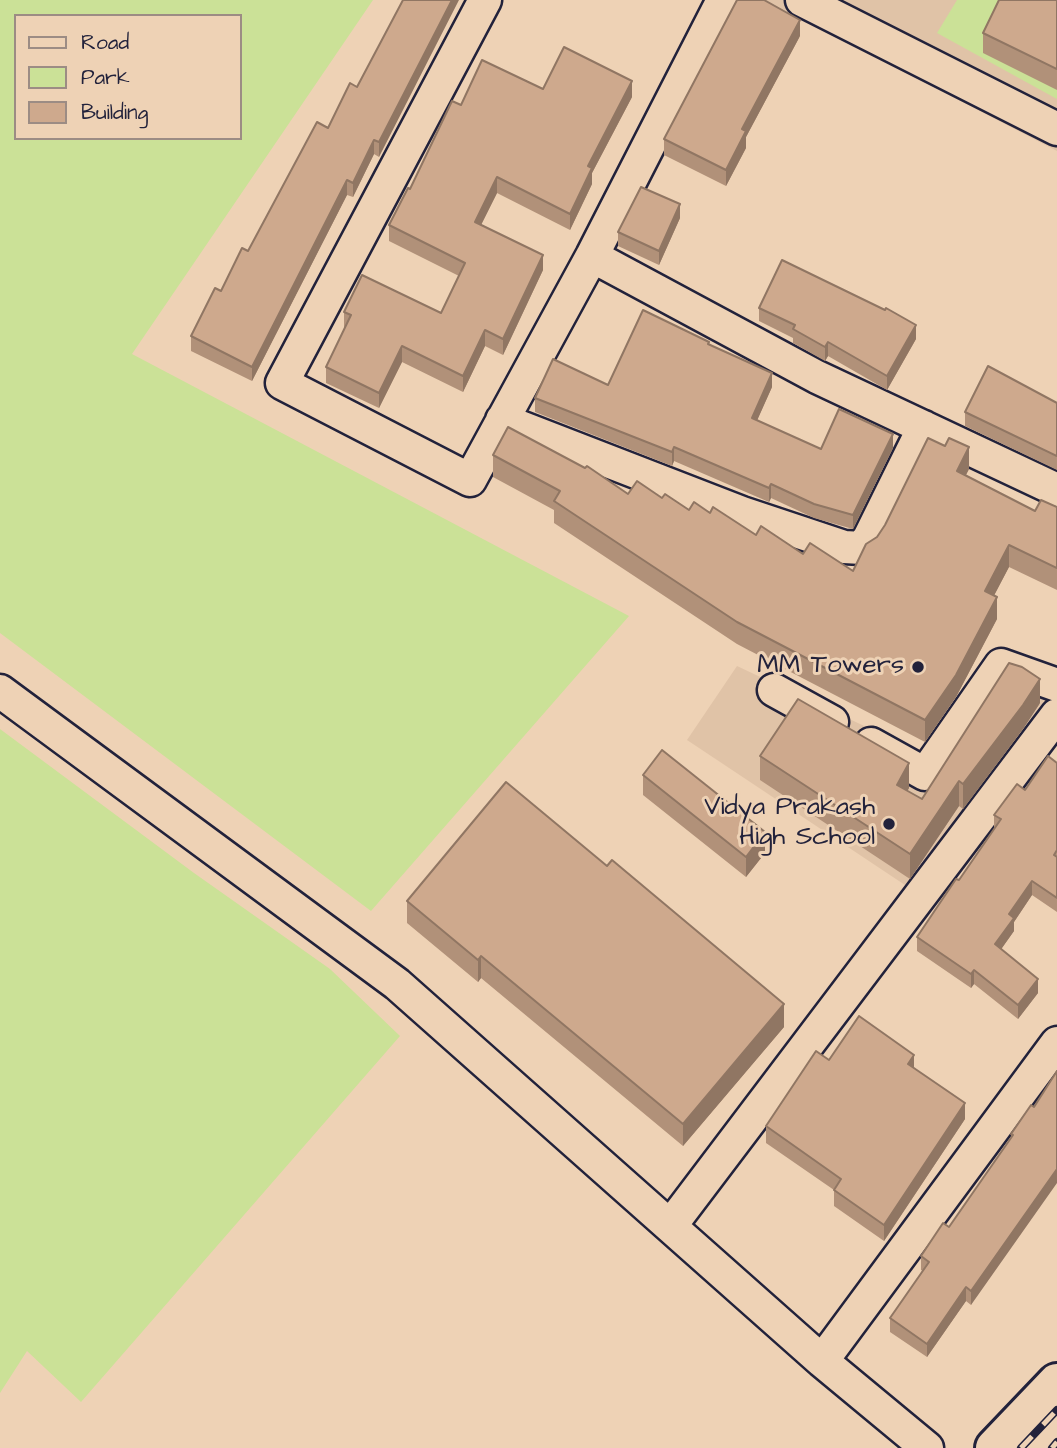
<!DOCTYPE html>
<style>
body{margin:0}
#map{position:relative;width:1057px;height:1448px;overflow:hidden;background:#eed2b5;font-family:"Architects Daughter",sans-serif}
canvas{display:block}
.legend{position:absolute;left:14px;top:14px;width:228px;height:126px;box-sizing:border-box;background:#eed2b5;border:2px solid #9c8c84;margin:0;padding:9px 12px;list-style:none;font-size:21px;color:#22223b}
.legend li{display:flex;align-items:center;gap:14px;height:35px}
.legend b{width:35px;border:2px solid #9c8c84}
</style>
<div id="map">
<canvas width="1057" height="1448"></canvas>
<ul class="legend">
<li><b style="height:9px;background:#eed2b5"></b>Road</li>
<li><b style="height:19px;background:#cbe197"></b>Park</li>
<li><b style="height:19px;background:#cea98d"></b>Building</li>
</ul>
</div>
<script>
const c = document.querySelector('canvas').getContext('2d');
c.lineJoin = 'round';
function paint(path, color) { c.fillStyle = color; c.fill(path, 'evenodd'); }
const shape = rows => new Path2D(rows.map(r => 'M' + r).join(''));
function trace(path, color, width, dash) { c.strokeStyle = color; c.lineWidth = width; c.lineCap = dash ? 'butt' : 'round'; c.setLineDash(dash || []); c.stroke(path); }
function label(font, color, halo, rows, align = 'center') {
  c.font = font + ' "Architects Daughter",sans-serif'; c.lineWidth = 6; c.setLineDash([]); c.textBaseline = 'middle'; c.strokeStyle = halo; c.fillStyle = color; for (const [text, x, y, turn = 0] of rows) {
    c.save(); c.translate(x, y); c.rotate((+turn || 0) * Math.PI / 180); c.textAlign = isNaN(turn) ? turn : align; if (halo) c.strokeText(text, 0, 0); c.fillText(text, 0, 0); c.restore();
  }
}
paint(shape([
 [765,0,1057,0,1057,151,816,26],
 [983,665,1057,699,914,891,687,740,737,666,930,757]
]), '#e0c3a7');
paint(shape([
 [0,0,373,0,132,354,629,616,371,911,0,633],
 [16,16,240,16,240,138,16,138],
 [957,0,1057,0,1057,99,937,33],
 [0,729,194,873,330,969,400,1036,81,1402,27,1351,0,1393]
]), '#cbe197');
const minor = shape([
 [485,0,282,383,470,480,592,256,723,0],
 [802,0,1057,129],
 [592,256,817,377,1057,490],
 [502,420,742,513,844,547,862,548,869,538,924,427],
 [774,690,832,722],
 [0,691,397,984,822,1361,927,1448],
 [871,744,925,774,1001,665,1057,685],
 [671,1225,1057,715],
 [822,1361,1057,1043]
]);
const major = shape([
 [995,1448,1057,1383]
]);
trace(minor, '#22223b', 37);
trace(major, '#22223b', 44);
trace(minor, '#eed2b5', 32);
trace(major, '#eed2b5', 38);
const rail = shape([
 [1021,1448,1057,1410],
 [1052,1448,1057,1442]
]);
trace(rail, '#22223b', 8);
trace(rail, '#eed2b5', 5, [16]);
paint(shape([
 [403,0,379,157,374,154,353,197,347,195,252,381,191,351,191,336,248,251,328,128,357,87],
 [1057,0,1057,90,983,53,983,33],
 [800,36,746,137,746,148,726,186,664,155,664,139],
 [632,97,592,173,592,184,570,230,497,193,481,225,543,270,503,355,485,346,463,392,402,362,379,408,326,383,326,367,345,328,344,327,344,312,441,313,459,276,389,241,389,225,461,105],
 [680,218,659,265,618,246,618,232],
 [759,308,916,339,887,390,828,356,825,361,793,343,793,338,759,321],
 [709,345,772,387,757,420,821,449,893,448,853,529,814,518,771,498,769,502,674,461,672,466,535,412,535,398,608,385],
 [1057,403,1057,470,965,426,965,412],
 [493,455,628,494,662,498,689,510,710,513,756,535,803,554,853,571,877,537,969,469,966,475,1035,511,1057,507,1057,590,1009,567,994,595,997,619,956,697,925,742,737,644,554,523,554,510,493,477],
 [1040,703,1023,729,963,809,959,806,910,879,760,780,760,756,909,788,907,791,922,799],
 [1057,763,1057,912,1032,895,1014,922,1014,931,1001,949,1038,993,1018,1019,974,984,971,988,917,951,917,937,959,880,994,829,994,815],
 [643,775,765,853,746,877,643,795],
 [407,901,784,1027,683,1146,481,978,478,982,407,923],
 [829,1060,914,1068,965,1119,884,1241,834,1206,834,1190,766,1143,766,1126],
 [1031,1105,971,1305,966,1301,927,1357,890,1332,890,1318,923,1271,921,1270,921,1256,949,1227,1011,1138,1011,1134]
]), '#b19179');
paint(shape([
 [452,0,459,0,379,157,379,142],
 [800,20,800,36,746,137,746,148,726,186,726,170,742,129],
 [632,81,632,97,592,173,592,184,570,230,570,214,588,166],
 [374,140,374,154,353,197,353,183],
 [497,177,497,193,475,237,475,222],
 [347,180,347,195,252,381,252,367],
 [680,204,680,218,659,265,659,251],
 [543,255,543,270,503,355,503,339],
 [916,325,916,339,887,390,887,376],
 [485,330,485,346,463,392,463,376],
 [828,342,828,356,825,361,825,347],
 [402,346,402,362,379,408,379,393],
 [772,373,772,387,752,432,752,418],
 [893,434,893,448,853,529,853,515],
 [674,447,674,461,672,466,672,452],
 [969,447,969,469,957,492,957,471],
 [771,484,771,498,769,502,769,488],
 [1009,545,1009,567,985,613,985,591],
 [997,597,997,619,956,697,925,742,925,720],
 [1040,679,1040,703,1023,729,963,809,963,784],
 [909,763,909,788,897,810,897,785],
 [959,781,959,806,910,879,910,854],
 [765,832,765,853,746,877,746,857],
 [1032,881,1032,895,1014,922,1014,931,995,958,995,944,1009,914],
 [481,956,481,978,478,982,478,960],
 [974,970,974,984,971,988,971,974],
 [1038,979,1038,993,1018,1019,1018,1005],
 [784,1004,784,1027,683,1146,683,1124],
 [914,1055,914,1071,908,1064],
 [965,1103,965,1119,884,1241,884,1225],
 [1057,1169,1057,1183,971,1305,971,1291],
 [966,1287,966,1301,927,1357,927,1344]
]), '#907663');
const building = shape([
 [403,0,452,0,379,142,374,140,353,183,347,180,252,367,191,336,215,288,221,291,242,248,248,251,317,122,328,128,350,83,357,87,403,0],
 [737,0,764,0,800,20,742,129,746,131,726,170,664,139,737,0],
 [999,0,1057,0,1057,69,983,33,999,0],
 [564,47,632,81,588,166,592,168,570,214,497,177,475,222,543,255,503,339,485,330,463,376,402,346,379,393,326,367,351,315,344,312,362,275,441,313,465,263,389,225,408,188,410,189,452,101,461,105,482,60,543,89,564,47],
 [641,187,680,204,659,251,618,232,641,187],
 [782,260,885,310,886,308,916,325,887,376,828,342,825,347,793,329,795,325,759,308,782,260],
 [643,310,709,342,708,344,772,373,752,418,821,449,839,409,893,434,853,515,814,504,771,484,769,488,674,447,672,452,535,398,553,359,608,385,643,310],
 [988,366,1057,403,1057,456,965,412,988,366],
 [508,427,585,468,587,466,628,494,637,481,662,498,665,494,689,510,694,502,710,513,713,507,756,535,761,526,803,554,810,543,853,571,866,544,877,537,885,525,928,438,945,446,949,438,969,447,957,471,1035,511,1041,500,1057,507,1057,568,1009,545,985,591,997,597,956,675,925,720,737,622,554,501,560,491,493,455,508,427],
 [1009,663,1022,667,1040,679,1023,705,963,784,959,781,910,854,760,756,798,699,909,763,897,785,922,799,1009,663],
 [662,750,765,832,746,857,643,775,662,750],
 [1048,756,1057,763,1057,850,1054,855,1057,857,1057,898,1032,881,1009,914,1014,918,995,944,1038,979,1018,1005,974,970,971,974,917,937,956,879,959,880,1001,819,994,815,1017,784,1025,790,1048,756],
 [506,782,607,866,612,860,784,1004,683,1124,481,956,478,960,407,901,506,782],
 [859,1016,914,1055,908,1064,965,1103,884,1225,834,1190,841,1179,766,1126,816,1051,829,1060,859,1016],
 [1057,1071,1057,1169,971,1291,966,1287,927,1344,890,1318,929,1262,921,1256,943,1223,949,1227,1013,1135,1011,1134,1031,1105,1034,1107,1057,1071]
]);
paint(building, '#cea98d');
trace(building, '#907663', 2);
for (const [x, y, r, color] of [
 [918,667,7,"#22223b"],
 [889,824,7,"#22223b"]
]) { const dot = new Path2D(); dot.arc(x, y, r, 0, 2 * Math.PI); c.fillStyle = color; c.fill(dot); trace(dot, '#eed2b5', 2.5); }
label('26px', '#22223b', '#eed2b5', [
 ["MM Towers",904,667],
 ["Vidya Prakash",875,809],
 ["High School",875,839]
], 'right');
</script>
